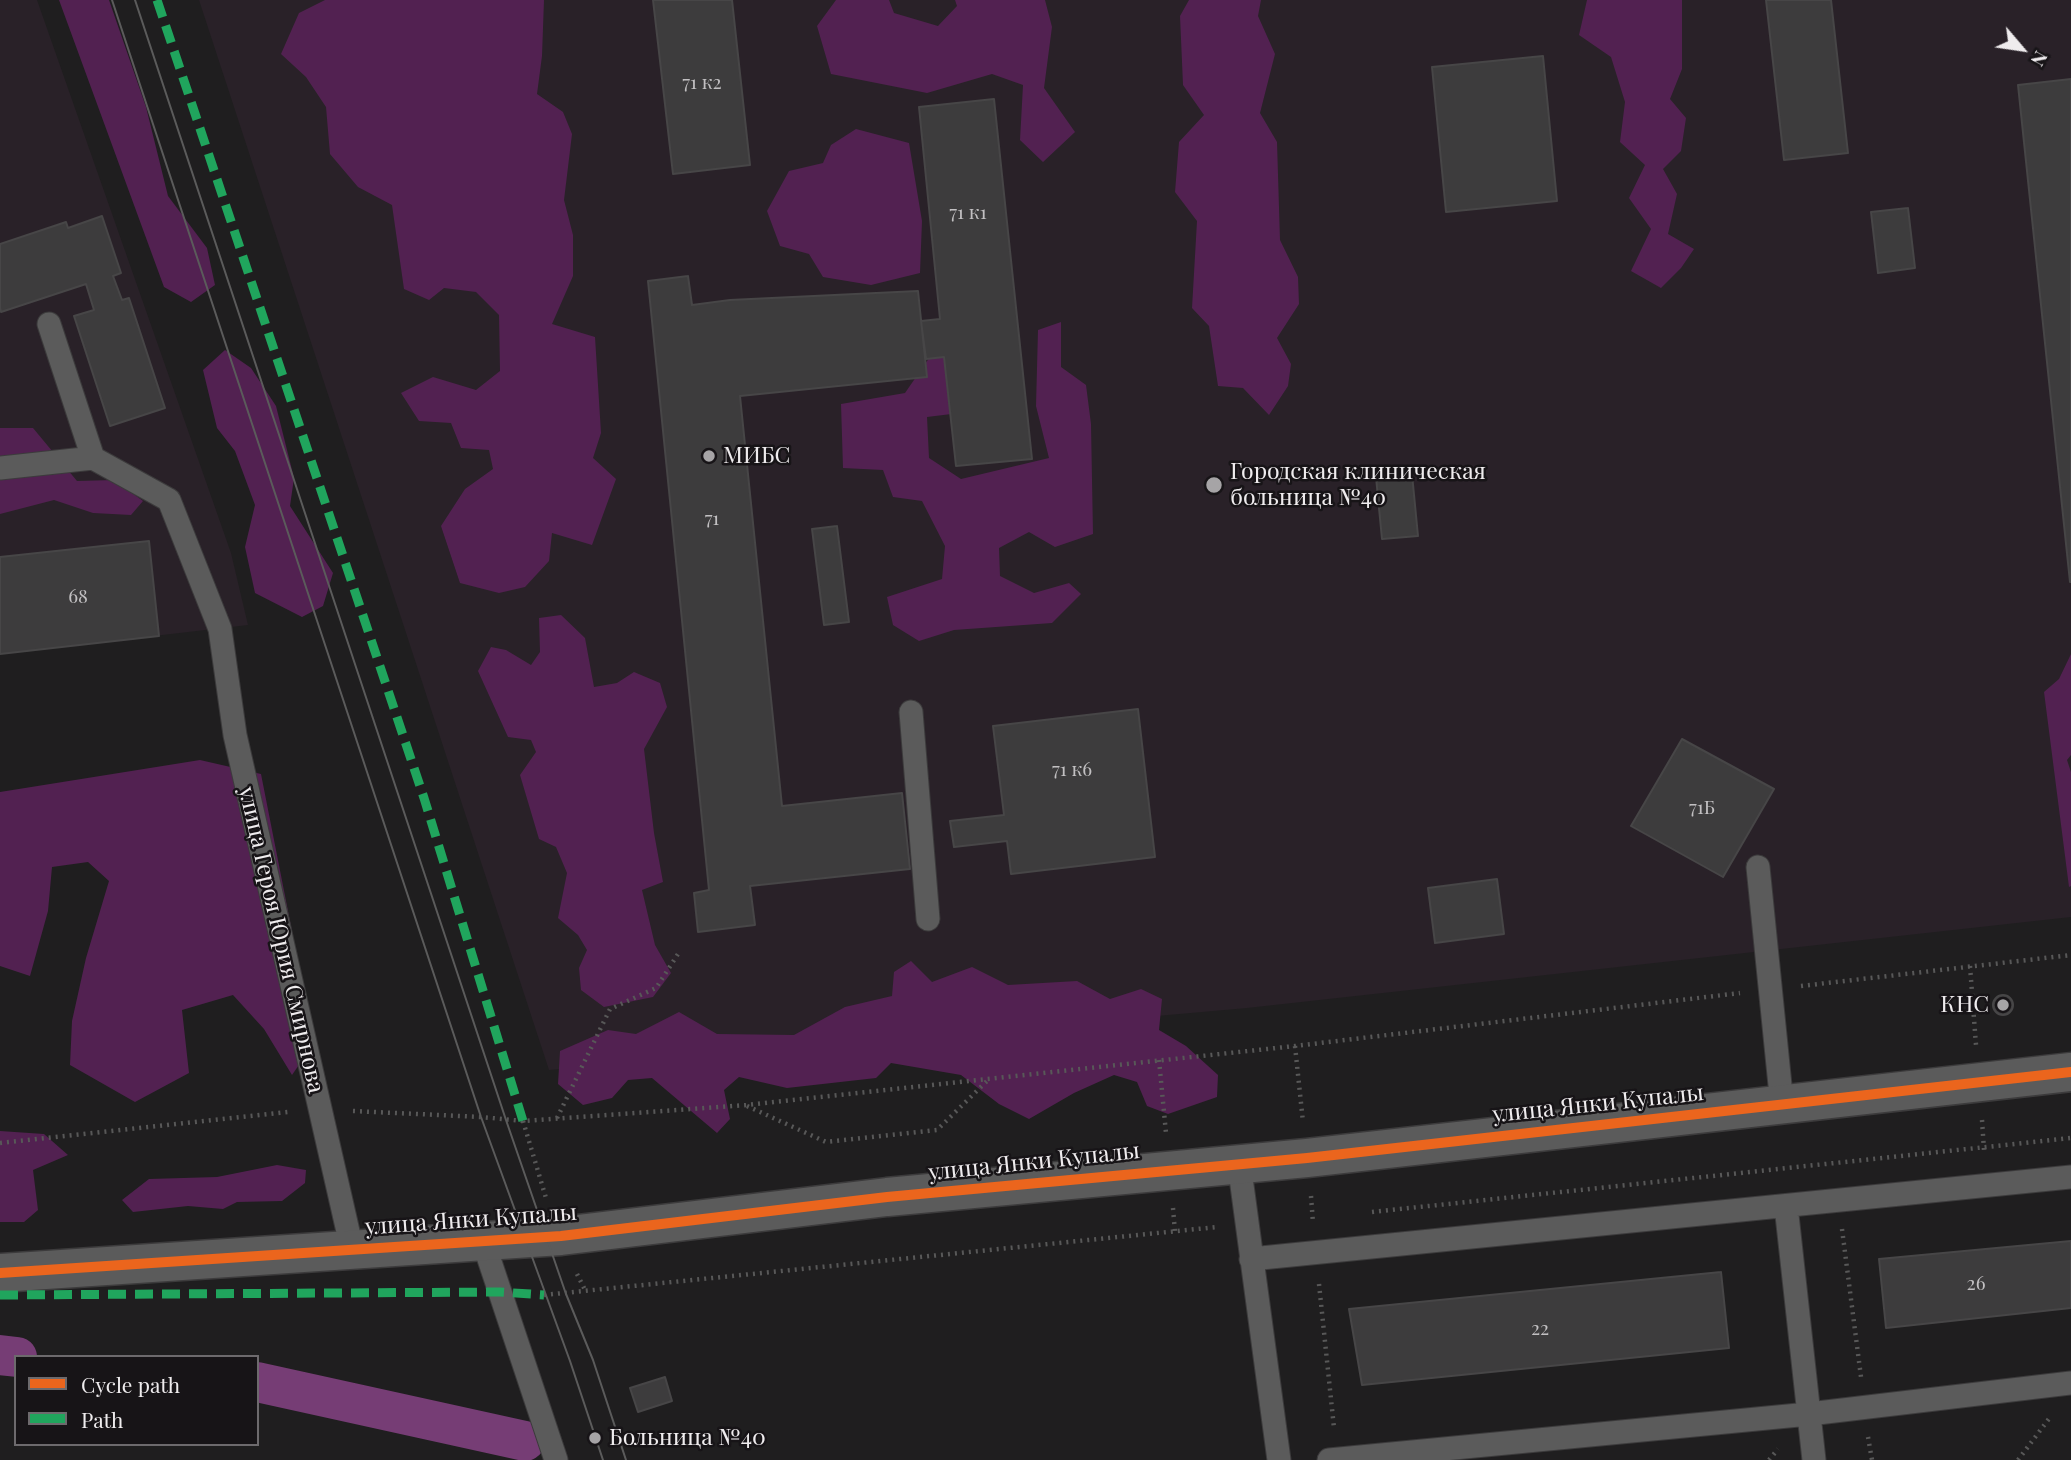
<!DOCTYPE html>
<meta charset="utf-8">
<style>
body{margin:0}
#map{position:relative;width:2071px;height:1460px;overflow:hidden;background:#1f1e1f;font-family:"Playfair Display",serif}
canvas{display:block}
.legend{position:absolute;left:14px;top:1355px;width:245px;height:91px;box-sizing:border-box;background:#171417;border:2px solid #6d6a6d;margin:0;padding:9px 12px;list-style:none;font-size:21px;color:#efecee}
.legend li{display:flex;align-items:center;gap:14px;height:35px}
.legend b{width:35px;border:2px solid #6d6a6d}
.north{position:absolute;left:1987px;top:14px;width:70px;height:70px;-webkit-text-stroke:5px #171417;paint-order:stroke;rotate:119deg;font-size:19px;font-weight:700;line-height:28px;text-align:center;color:#efecee}
.north::after{content:'';display:block;margin:auto;width:24px;height:32px;background:#efecee;clip-path:polygon(50% 0,100% 100%,50% 72%,0 100%)}
</style>
<div id="map">
<canvas width="2071" height="1460"></canvas>
<ul class="legend">
<li><b style="height:9px;background:#eb651d"></b>Cycle path</li>
<li><b style="height:9px;background:#20a55d"></b>Path</li>
</ul>
<div class="north">N</div>
</div>
<script>
const c = document.querySelector('canvas').getContext('2d');
c.lineJoin = 'round';
function paint(path, color) { c.fillStyle = color; c.fill(path, 'evenodd'); }
const shape = rows => new Path2D(rows.map(r => 'M' + r).join(''));
function trace(path, color, width, dash) { c.strokeStyle = color; c.lineWidth = width; c.lineCap = dash ? 'butt' : 'round'; c.setLineDash(dash || []); c.stroke(path); }
function label(font, color, halo, rows, align = 'center') {
  c.font = font + ' "Playfair Display",serif'; c.lineWidth = 5; c.setLineDash([]); c.textBaseline = 'middle'; c.strokeStyle = halo; c.fillStyle = color; for (const [text, x, y, turn = 0] of rows) {
    c.save(); c.translate(x, y); c.rotate((+turn || 0) * Math.PI / 180); c.textAlign = isNaN(turn) ? turn : align; if (halo) c.strokeText(text, 0, 0); c.fillText(text, 0, 0); c.restore();
  }
}
paint(shape([
 [0,0,37,0,231,553,248,625,0,654],
 [199,0,2071,0,2071,917,1247,1008,549,1070]
]), '#292128');
paint(shape([
 [59,0,109,0,146,107,168,196,207,248,215,285,191,302,164,287],
 [325,0,544,0,542,56,537,94,563,112,572,134,564,200,573,235,573,276,552,324,595,337,601,433,593,458,616,479,592,545,552,533,549,561,525,587,499,593,460,583,441,526,465,489,493,469,489,450,461,448,451,423,419,421,401,393,433,377,476,390,500,371,499,315,476,292,444,288,429,300,404,289,392,205,358,187,330,154,326,107,306,77,281,54,299,13],
 [836,0,889,0,894,13,938,26,957,6,955,0,1045,0,1052,27,1044,88,1075,132,1043,162,1020,140,1023,85,992,74,927,93,831,74,817,26],
 [1189,0,1261,0,1258,16,1275,54,1260,113,1277,142,1280,240,1298,277,1299,304,1277,338,1291,364,1288,386,1269,415,1243,388,1218,386,1209,326,1192,308,1197,221,1175,192,1179,142,1204,115,1183,85,1180,16],
 [1587,0,1682,0,1682,69,1670,99,1686,118,1681,151,1663,169,1677,194,1668,234,1694,249,1681,268,1661,288,1631,271,1651,229,1629,198,1645,165,1620,142,1625,102,1611,57,1579,35],
 [856,129,909,143,922,221,920,273,871,285,823,277,809,254,780,246,767,211,789,171,823,163,831,145],
 [1061,322,1061,367,1086,385,1091,424,1093,534,1055,547,1029,532,999,548,1000,576,1034,593,1069,583,1081,594,1052,623,954,630,919,641,893,625,887,597,942,579,945,546,922,501,893,497,883,470,843,468,841,404,905,393,934,351,983,371,976,411,927,417,929,458,961,479,1049,458,1036,406,1038,330],
 [225,350,251,368,276,406,294,478,290,506,333,573,323,606,302,617,255,593,245,547,255,505,235,451,217,428,203,370],
 [0,428,33,428,77,481,114,480,143,501,131,515,93,513,54,500,0,514],
 [561,615,585,638,594,687,617,683,634,672,660,683,667,707,644,749,654,833,663,882,642,890,655,945,671,973,653,997,604,1007,581,990,579,968,587,950,578,935,558,918,567,873,556,847,539,839,520,775,536,752,531,740,508,737,478,671,491,647,506,650,531,665,540,652,539,618],
 [2071,654,2071,755,2067,760,2071,772,2071,886,2069,887,2044,692,2059,679],
 [200,760,261,774,314,1043,292,1075,264,1029,233,995,182,1010,189,1073,135,1102,70,1065,72,1021,86,958,109,881,88,862,52,867,48,911,30,976,0,966,0,792],
 [911,961,932,982,972,967,1008,985,1077,981,1110,999,1141,989,1162,999,1159,1030,1186,1046,1218,1075,1217,1097,1168,1114,1147,1106,1137,1082,1114,1075,1074,1093,1029,1119,999,1104,961,1075,891,1063,876,1078,787,1088,739,1077,724,1090,730,1119,717,1133,652,1078,628,1080,612,1098,583,1105,558,1084,560,1051,608,1030,636,1034,679,1012,717,1034,794,1035,845,1007,892,996,894,972],
 [0,1131,44,1134,68,1155,33,1170,38,1210,24,1222,0,1222],
 [277,1165,306,1170,305,1183,282,1201,237,1202,223,1209,188,1206,133,1212,122,1200,149,1179,217,1177]
]), '#522151');
trace(shape([
 [0,1355,17,1357],
 [257,1382,525,1441]
]), '#763d75', 40);
const building = shape([
 [653,0,732,0,750,165,673,174,653,0],
 [1766,0,1831,0,1848,153,1784,160,1766,0],
 [1543,56,1557,201,1446,212,1432,67,1543,56],
 [2071,79,2071,582,2070,582,2018,85,2071,79],
 [994,99,1032,459,956,466,944,357,926,359,921,321,940,319,919,107,994,99],
 [1908,208,1915,268,1878,273,1871,212,1908,208],
 [102,216,121,273,113,276,122,300,129,298,165,408,110,426,74,316,94,310,86,284,1,312,0,308,0,244,66,222,68,228,102,216],
 [688,276,692,305,730,300,918,291,927,377,740,396,782,806,902,793,910,869,750,886,755,925,698,932,694,893,709,890,648,281,688,276],
 [1412,474,1418,536,1382,539,1376,477,1412,474],
 [837,526,849,622,824,625,812,529,837,526],
 [149,541,159,636,0,654,0,557,149,541],
 [1138,709,1155,857,1011,874,1007,841,954,847,950,821,1004,815,993,726,1138,709],
 [1682,739,1774,789,1723,877,1631,826,1682,739],
 [1497,879,1504,934,1435,943,1428,888,1497,879],
 '1993 1005a10 10 0 1 1 20 0a10 10 0 1 1-20 0Z',
 [2071,1241,2071,1308,1886,1328,1879,1259,2071,1241],
 [1721,1272,1729,1348,1362,1385,1349,1309,1721,1272],
 [665,1377,672,1401,638,1412,630,1388,665,1377]
]);
paint(building, '#3d3c3d');
trace(building, '#474647', 2);
const service = shape([
 [49,324,93,458],
 [0,468,93,458,169,500,220,629,235,735,352,1249],
 [911,712,928,919],
 [1758,867,1782,1105],
 [1239,1163,1279,1460],
 [1786,1206,1814,1460],
 [483,1241,556,1460],
 [1251,1259,2071,1177],
 [1329,1460,1809,1414,2071,1383]
]);
const tertiary = shape([
 [0,1273,561,1236,887,1197,1307,1158,2071,1072]
]);
trace(service, '#3c3b3c', 25);
trace(tertiary, '#3c3b3c', 41);
trace(shape([
 [1970,966,1976,1045],
 [1801,986,2071,955],
 [1295,1046,1303,1122],
 [1159,1060,1166,1133],
 [747,1106,826,1142,937,1130,989,1079],
 [353,1111,481,1117,523,1121,746,1105,1295,1046,1740,993],
 [557,1118,610,1009,656,988,678,954],
 [1982,1120,1984,1150],
 [523,1121,546,1198],
 [0,1143,288,1112],
 [1311,1196,1313,1223],
 [1173,1208,1175,1232],
 [1372,1212,2071,1138],
 [1842,1229,1861,1377],
 [577,1274,586,1292],
 [1319,1284,1334,1428],
 [544,1295,1217,1227],
 [1868,1437,1872,1460],
 [1769,1460,1778,1449],
 [2018,1460,2051,1416]
]), '#585858', 4.5, [2, 5]);
trace(service, '#5b5b5b', 23);
trace(tertiary, '#5b5b5b', 38);
trace(shape([
 [112,0,481,1117,570,1361,603,1460],
 [135,0,506,1120,566,1294,593,1360,626,1460]
]), '#5b5b5b', 2);
trace(shape([
 [157,0,424,798,523,1121],
 [0,1295,500,1292,544,1295]
]), '#20a55d', 9, [18, 9]);
trace(shape([
 [0,1273,561,1236,887,1197,1307,1158,2071,1072]
]), '#eb651d', 10);
for (const [x, y, r, color] of [
 [709,456,7,"#a6a4a6"],
 [1214,485,9,"#a6a4a6"],
 [2003,1005,7,"#a6a4a6"],
 [595,1438,7,"#a6a4a6"]
]) { const dot = new Path2D(); dot.arc(x, y, r, 0, 2 * Math.PI); c.fillStyle = color; c.fill(dot); trace(dot, '#171417', 2.5); }
label('19px', '#c2c0c2', null, [
 ["71 к2",702,83],
 ["71 к1",968,213],
 ["71",712,519],
 ["68",78,597],
 ["71 к6",1072,770],
 ["71Б",1702,808],
 ["26",1976,1284],
 ["22",1540,1329]
]);
label('23px', '#efecee', '#171417', [
 ["МИБС",723,456],
 ["Городская клиническая",1230,472],
 ["больница №40",1230,498],
 ["КНС",1989,1005,"right"],
 ["Больница №40",609,1438]
], 'left');
label('23px', '#efecee', '#171417', [
 ["улица Героя Юрия Смирнова",281,940,77],
 ["улица Янки Купалы",1598,1104,-6],
 ["улица Янки Купалы",1034,1162,-6],
 ["улица Янки Купалы",471,1220,-4]
]);
</script>
